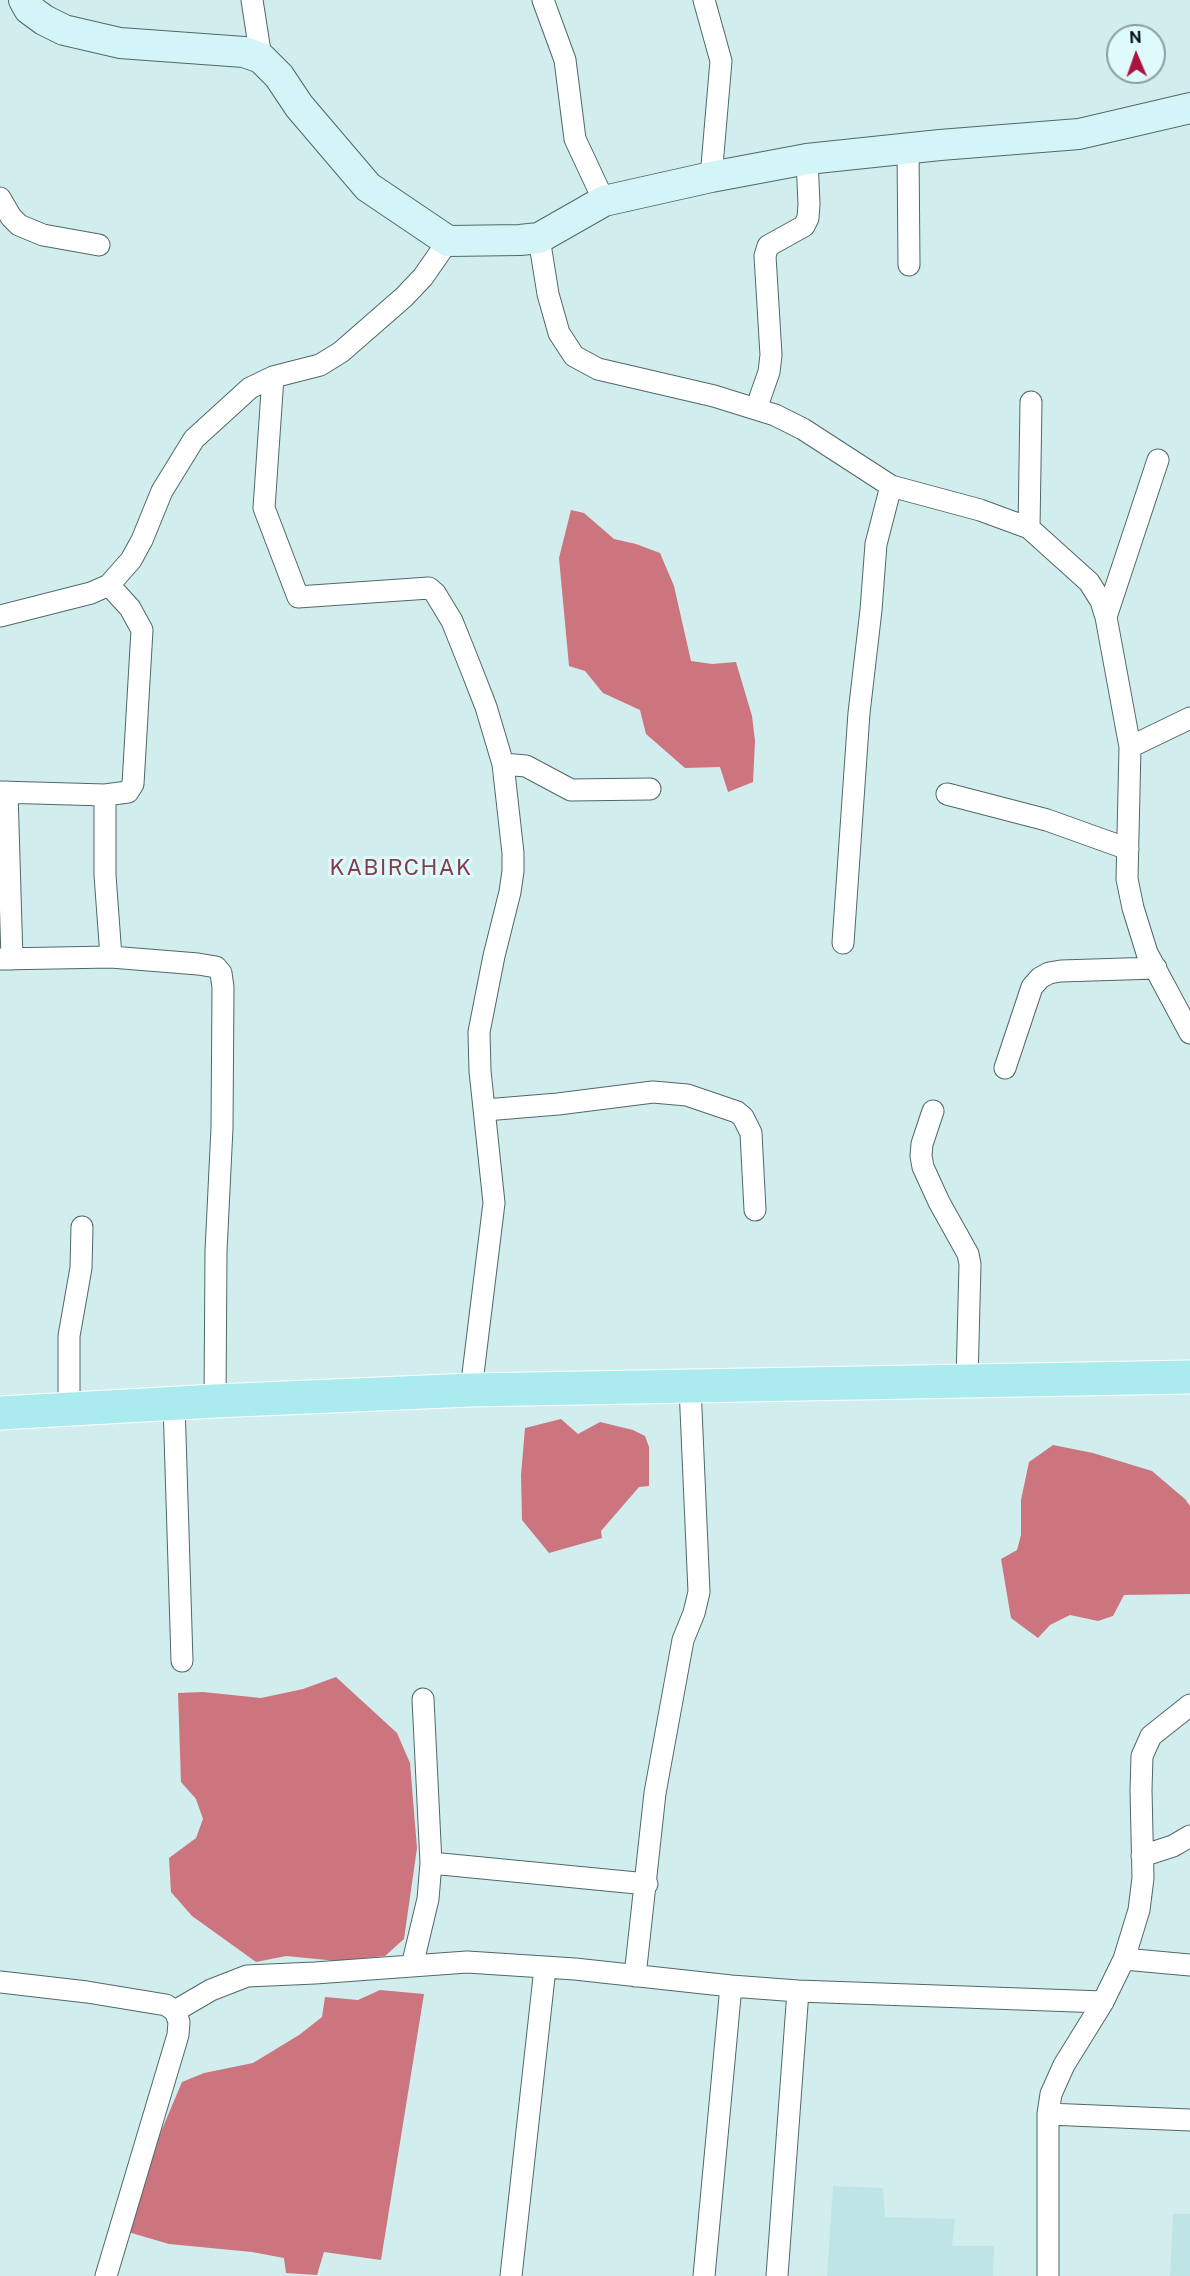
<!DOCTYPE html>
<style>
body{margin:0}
#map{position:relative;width:1190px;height:2276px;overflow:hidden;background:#d2edee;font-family:"Public Sans",sans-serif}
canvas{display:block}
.north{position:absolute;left:1106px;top:24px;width:60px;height:60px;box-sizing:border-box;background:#dffafc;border:2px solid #899d9e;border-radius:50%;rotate:358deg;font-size:16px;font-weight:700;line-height:24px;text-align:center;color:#071111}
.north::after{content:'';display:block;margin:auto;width:21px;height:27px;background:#a9133d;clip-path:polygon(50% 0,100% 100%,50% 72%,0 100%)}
</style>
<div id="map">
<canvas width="1190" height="2276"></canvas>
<div class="north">N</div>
</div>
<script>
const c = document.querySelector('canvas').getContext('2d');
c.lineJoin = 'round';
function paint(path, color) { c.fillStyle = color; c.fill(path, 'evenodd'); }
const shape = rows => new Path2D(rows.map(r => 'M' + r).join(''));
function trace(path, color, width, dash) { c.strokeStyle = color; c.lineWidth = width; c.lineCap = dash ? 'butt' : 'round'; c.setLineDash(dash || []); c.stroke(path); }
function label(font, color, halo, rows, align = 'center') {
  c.font = font + ' "Public Sans",sans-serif'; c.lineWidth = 6; c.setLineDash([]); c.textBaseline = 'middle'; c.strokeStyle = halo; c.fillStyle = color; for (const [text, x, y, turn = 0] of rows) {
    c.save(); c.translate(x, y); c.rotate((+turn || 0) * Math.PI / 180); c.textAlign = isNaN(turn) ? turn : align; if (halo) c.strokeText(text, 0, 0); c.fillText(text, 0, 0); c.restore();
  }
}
paint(shape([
 [833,2186,883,2188,885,2217,955,2219,952,2246,994,2246,993,2276,827,2276],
 [1173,2214,1190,2214,1190,2276,1170,2276]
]), '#bfe4e6');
paint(shape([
 [571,510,584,513,614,539,636,544,660,553,674,586,691,661,712,664,736,662,752,716,755,741,753,782,728,792,720,767,685,768,646,734,640,710,603,693,585,671,569,666,559,558],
 [561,1419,578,1434,600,1422,633,1430,645,1436,649,1447,649,1486,639,1487,601,1531,602,1538,549,1553,522,1520,521,1475,525,1428],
 [1053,1445,1093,1453,1152,1471,1185,1499,1190,1506,1190,1594,1124,1595,1113,1616,1098,1621,1070,1615,1050,1625,1038,1638,1011,1618,1001,1559,1017,1550,1021,1535,1021,1500,1029,1462],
 [336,1677,397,1733,410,1763,417,1848,404,1939,385,1956,337,1961,286,1956,256,1962,192,1916,171,1892,169,1858,196,1838,203,1819,196,1799,181,1782,178,1693,203,1692,261,1698,303,1689],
 [380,1990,424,1994,381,2260,324,2252,317,2275,286,2273,284,2258,252,2252,169,2244,128,2232,144,2172,182,2082,204,2073,253,2063,299,2035,322,2017,325,1997,358,2000]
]), '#cc757e');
const street = shape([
 [252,0,261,58],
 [543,0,565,60,575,139,604,201],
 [704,0,721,61,711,177],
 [908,148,909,265],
 [0,198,11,217,19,225,43,235,99,245],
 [539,238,548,294,559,333,574,356,598,369,714,396,775,415,803,429,891,486,980,510,1029,528,1089,582,1101,601,1106,617,1130,747,1127,879,1133,908,1147,953,1190,1033],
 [273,377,264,508,298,597,429,588,435,593,452,621,472,671,486,707,503,764,513,853,513,871,510,892,494,956,479,1032,480,1071,494,1203,471,1390],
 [756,409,769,372,771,355,765,256,768,246,804,226,808,218,809,204,807,159],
 [1029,528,1031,402],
 [0,616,91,593,109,585,131,560,142,540,162,491,194,439,250,388,273,377,320,365,341,352,404,297,423,277,448,241],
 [1106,617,1158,460],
 [1130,747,1190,718],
 [503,764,526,766,571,790,650,789],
 [0,792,105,795,128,792,133,784,142,630,130,608,109,585],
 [7,792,12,959],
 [947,794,1047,820,1128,849],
 [105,795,105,875,111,957],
 [843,943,859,713,871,610,876,544,891,486],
 [0,959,111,957,198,964,216,967,221,973,223,987,222,1128,216,1251,215,1401],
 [1005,1068,1032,987,1040,978,1049,973,1061,971,1156,968],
 [485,1110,558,1104,653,1092,687,1095,737,1112,743,1117,751,1133,755,1210],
 [933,1111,922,1144,921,1156,923,1167,939,1202,968,1254,970,1264,967,1381],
 [174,1403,182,1661],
 [69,1409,69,1336,81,1268,82,1227],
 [1142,1856,1173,1846,1190,1836],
 [431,1863,647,1884],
 [1124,1959,1190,1965],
 [412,1966,428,1899,431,1863,423,1699],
 [635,1976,655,1793,683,1640,694,1613,699,1592,690,1387],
 [0,1982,87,1992,166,2005,175,2011,179,2022,178,2035,106,2276],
 [175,2011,211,1990,247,1976,315,1973,467,1962,575,1969,731,1986,798,1991,1103,2002],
 [1048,2114,1190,2120],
 [511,2276,545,1968],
 [704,2276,731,1986],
 [777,2276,798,1991],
 [1048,2276,1048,2114,1051,2094,1064,2065,1103,2002,1124,1959,1139,1910,1143,1878,1141,1790,1142,1756,1151,1736,1190,1705]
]);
const secondary = shape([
 [24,0,29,9,44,20,64,30,120,43,244,52,261,58,279,76,299,106,368,187,448,241,520,240,539,238,604,201,711,177,807,159,940,145,1079,134,1190,108]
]);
const primary = shape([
 [0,1413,215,1401,471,1390,1190,1377]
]);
trace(street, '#506869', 23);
trace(secondary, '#506869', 32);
trace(primary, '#fff', 35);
trace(street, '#fff', 21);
trace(secondary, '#d4f5f7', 30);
trace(primary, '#aaebef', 33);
c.letterSpacing = '1.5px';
label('22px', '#863d47', '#dffafc', [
 ["KABIRCHAK",401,868]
]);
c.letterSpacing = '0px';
</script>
